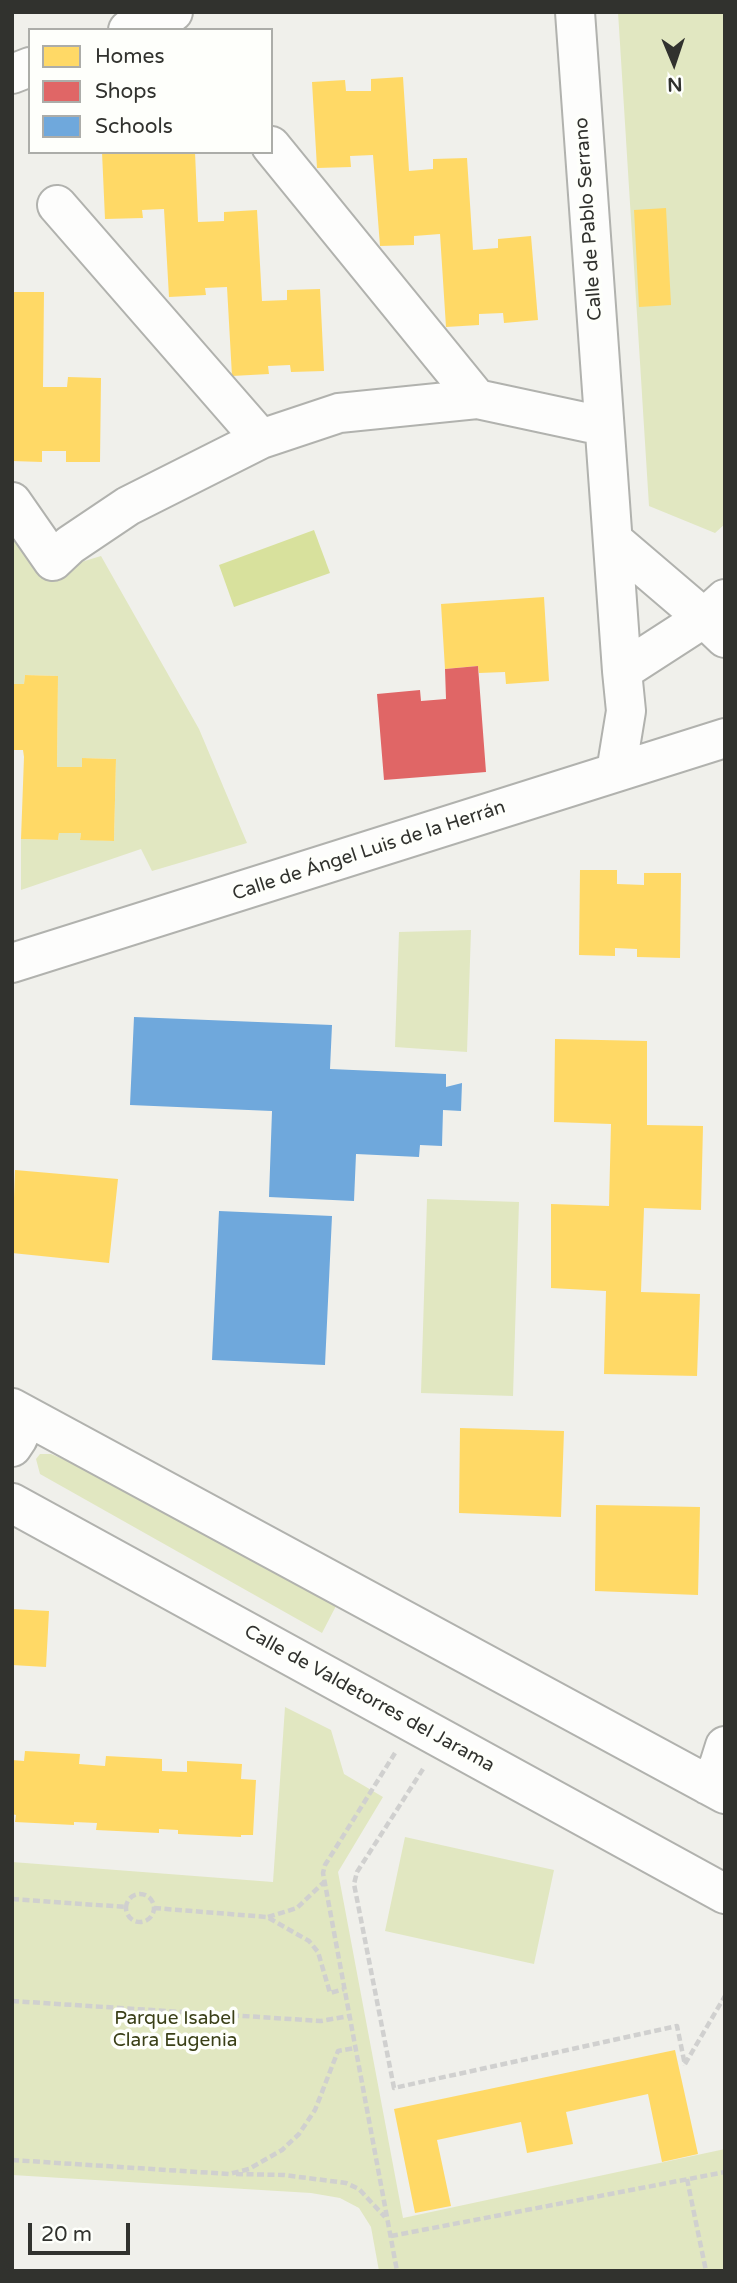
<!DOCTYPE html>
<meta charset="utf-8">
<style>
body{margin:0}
#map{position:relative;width:737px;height:2283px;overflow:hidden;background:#f0f0eb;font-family:"Varela Round",sans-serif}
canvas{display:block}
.frame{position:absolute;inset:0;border:14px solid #31322e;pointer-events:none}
.legend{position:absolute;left:28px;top:28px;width:245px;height:126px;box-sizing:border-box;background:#fefffb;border:2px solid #acada9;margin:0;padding:9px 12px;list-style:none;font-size:21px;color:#31322e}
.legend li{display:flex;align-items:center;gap:14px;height:35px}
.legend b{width:35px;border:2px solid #acada9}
.north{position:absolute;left:639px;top:28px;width:70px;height:70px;-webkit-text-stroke:5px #fefffb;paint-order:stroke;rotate:178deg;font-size:19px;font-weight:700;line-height:28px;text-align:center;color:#31322e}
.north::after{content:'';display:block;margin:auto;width:24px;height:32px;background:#31322e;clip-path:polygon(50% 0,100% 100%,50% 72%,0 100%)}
.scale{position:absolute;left:28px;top:2223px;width:102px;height:32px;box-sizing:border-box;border:4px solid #31322e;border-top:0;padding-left:9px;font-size:21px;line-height:24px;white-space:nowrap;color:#31322e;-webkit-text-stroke:5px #fefffb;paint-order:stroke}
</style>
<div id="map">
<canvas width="737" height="2283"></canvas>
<div class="frame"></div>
<ul class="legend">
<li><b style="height:19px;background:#ffd966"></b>Homes</li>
<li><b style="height:19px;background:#e06666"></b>Shops</li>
<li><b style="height:19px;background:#6fa8dc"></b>Schools</li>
</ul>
<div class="north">N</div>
<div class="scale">20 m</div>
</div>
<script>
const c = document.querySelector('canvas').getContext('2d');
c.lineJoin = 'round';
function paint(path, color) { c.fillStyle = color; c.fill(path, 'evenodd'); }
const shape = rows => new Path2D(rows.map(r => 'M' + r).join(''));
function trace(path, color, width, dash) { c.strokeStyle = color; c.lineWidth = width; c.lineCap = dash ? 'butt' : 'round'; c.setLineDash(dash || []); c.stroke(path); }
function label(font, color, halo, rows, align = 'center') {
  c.font = font + ' "Varela Round",sans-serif'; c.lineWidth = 7; c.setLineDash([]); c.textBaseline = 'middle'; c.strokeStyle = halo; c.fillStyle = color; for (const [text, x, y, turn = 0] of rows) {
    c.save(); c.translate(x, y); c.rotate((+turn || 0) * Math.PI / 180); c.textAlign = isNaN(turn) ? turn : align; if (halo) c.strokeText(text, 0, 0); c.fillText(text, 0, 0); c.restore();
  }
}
paint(shape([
 [618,12,725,12,725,524,715,533,649,506],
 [12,522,48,572,101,556,199,729,247,843,152,871,141,849,21,890,21,839,58,840,59,833,81,833,80,839,114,841,116,759,83,758,82,767,57,767,58,676,25,675,24,684,12,684],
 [471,930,467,1052,395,1047,399,932],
 [427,1199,519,1202,513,1396,421,1393],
 [40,1454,51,1454,102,1475,336,1606,322,1633,40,1474,36,1459],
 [285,1707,331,1730,344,1774,383,1797,338,1872,403,2218,725,2149,725,2271,379,2271,371,2227,359,2208,340,2198,311,2193,12,2175,12,1862,273,1882],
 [405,1837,554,1870,534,1964,385,1931]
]), '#e1e7c1');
paint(shape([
 [314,530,330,573,234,607,219,565]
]), '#d8e19d');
paint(shape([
 [403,77,409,171,433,169,433,159,467,158,473,250,498,248,498,239,531,236,538,320,504,323,503,313,479,314,479,325,446,327,440,234,414,236,414,245,380,246,373,155,350,156,351,167,317,168,312,82,345,80,346,91,371,91,371,79],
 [102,152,195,152,198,222,224,221,224,212,257,210,262,301,287,300,287,290,320,289,324,371,291,372,290,365,268,366,269,374,232,376,227,287,205,288,206,295,169,297,164,209,142,210,143,218,105,219],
 [666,208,671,305,639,307,634,210],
 [12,292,44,292,43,387,67,387,68,377,101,378,100,462,66,462,66,451,42,451,42,462,12,461],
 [544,597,549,681,506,684,505,672,479,673,478,666,445,669,441,604],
 [25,675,58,676,57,767,82,767,82,758,116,759,114,841,80,840,81,833,59,833,58,840,21,839,24,757,23,750,12,750,12,684,24,684],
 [580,870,617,870,617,884,644,885,644,873,681,873,680,958,637,957,637,949,615,948,615,956,579,955],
 [555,1039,647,1041,647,1125,703,1126,701,1210,644,1208,641,1292,700,1294,697,1376,604,1374,606,1291,551,1288,551,1204,609,1206,611,1124,554,1122],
 [15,1170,118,1179,109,1263,12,1253],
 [460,1428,564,1431,561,1517,459,1513],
 [596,1505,700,1507,698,1595,595,1591],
 [12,1609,49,1611,46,1667,12,1665],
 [25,1751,80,1754,79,1764,105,1766,106,1756,162,1759,162,1771,187,1772,187,1761,242,1764,241,1779,256,1780,253,1835,241,1835,241,1837,178,1834,178,1830,159,1829,159,1833,96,1830,97,1823,74,1822,74,1825,15,1822,16,1815,12,1814,12,1760,24,1761],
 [675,2050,698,2154,662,2162,648,2094,566,2112,573,2144,527,2153,521,2122,437,2140,451,2206,415,2213,394,2109]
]), '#ffd966');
paint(shape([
 [478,666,486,772,384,780,377,694,420,690,421,701,446,699,445,669]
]), '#e06666');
paint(shape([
 [134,1017,332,1025,330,1069,446,1074,446,1087,462,1083,461,1111,443,1110,442,1146,420,1145,419,1157,356,1154,354,1201,269,1197,272,1111,130,1105],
 [219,1211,332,1216,325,1365,212,1360]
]), '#6fa8dc');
const minor = shape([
 [575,12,622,671],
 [128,30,173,12],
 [12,74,30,67],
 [271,146,477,399],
 [57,205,261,439],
 [12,502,53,561,70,545,128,506,261,439,339,413,477,399,603,426],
 [615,542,704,618,725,599],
 [616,772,626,711,622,671,704,618,725,638],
 [12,963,725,738],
 [12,1408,725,1794],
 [12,1425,18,1438,12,1447],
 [12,1503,725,1894],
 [708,1785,719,1765,725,1746]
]);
trace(minor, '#b1b2ae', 42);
trace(shape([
 [395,1753,325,1865,323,1873,397,2271],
 [423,1769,357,1872,354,1884,394,2088,677,2026,685,2065],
 '126 1908a14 14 0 1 1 28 0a14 14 0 1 1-28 0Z',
 [12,1899,126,1907],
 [154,1908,267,1917,309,1941,318,1952,330,1993,344,1989],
 [268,1917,297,1908,324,1882],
 [12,2001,321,2021,349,2016],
 [685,2064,725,1996],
 [12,2160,229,2174,249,2169,282,2150,299,2134,315,2110,338,2051,355,2048],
 [236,2174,284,2175,346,2183,359,2189,385,2217],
 [687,2179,706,2271],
 [391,2236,725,2172]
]), '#d0d0cf', 4.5, [7, 3.5]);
trace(minor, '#fdfdfc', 38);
label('19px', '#31322e', '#fefffb', [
 ["Calle de Pablo Serrano",589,219,-94],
 ["Calle de Ángel Luis de la Herrán",369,851,-18],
 ["Calle de Valdetorres del Jarama",369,1699,29]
]);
label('19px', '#3b4018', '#fefffb', [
 ["Parque Isabel",175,2019],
 ["Clara Eugenia",175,2041]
]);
</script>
